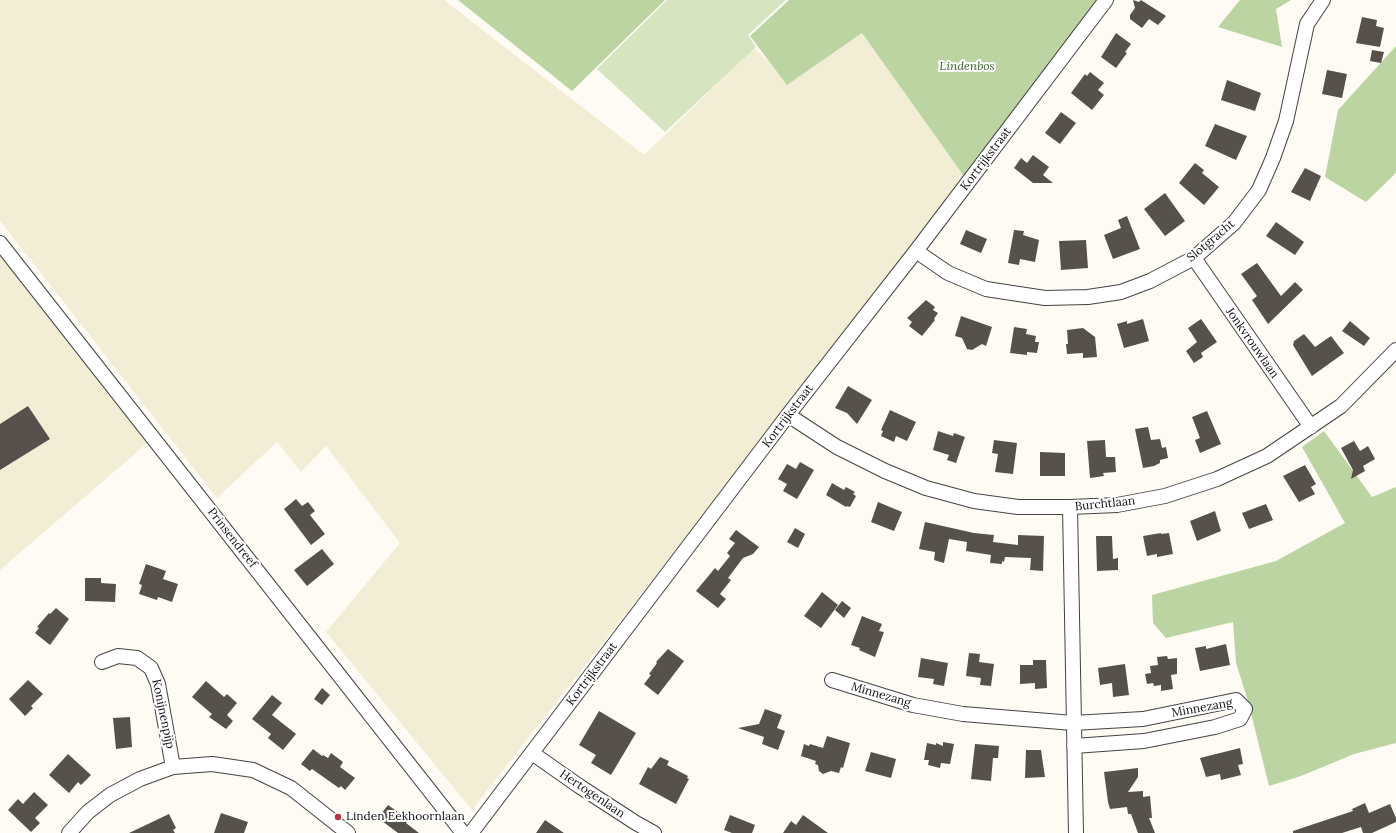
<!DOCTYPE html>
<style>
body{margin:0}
canvas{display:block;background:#fefbf4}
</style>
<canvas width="1396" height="833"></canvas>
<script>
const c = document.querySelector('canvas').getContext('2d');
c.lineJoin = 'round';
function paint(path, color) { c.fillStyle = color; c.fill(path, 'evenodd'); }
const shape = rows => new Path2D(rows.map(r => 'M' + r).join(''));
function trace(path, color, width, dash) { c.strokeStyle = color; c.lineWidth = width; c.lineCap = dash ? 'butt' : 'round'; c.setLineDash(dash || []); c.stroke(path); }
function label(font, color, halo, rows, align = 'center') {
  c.font = font + ' Lora,serif'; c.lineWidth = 4; c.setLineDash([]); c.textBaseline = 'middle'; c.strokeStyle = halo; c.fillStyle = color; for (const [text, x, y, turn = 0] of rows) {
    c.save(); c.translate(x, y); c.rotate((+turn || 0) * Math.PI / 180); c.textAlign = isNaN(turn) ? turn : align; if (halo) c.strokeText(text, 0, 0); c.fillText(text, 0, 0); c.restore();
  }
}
paint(shape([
 [0,0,444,0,644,155,754,48,791,82,862,33,966,179,472,810,326,632,400,543,326,446,301,472,277,442,217,498,0,221],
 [0,248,151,440,0,570]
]), '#f2eed6');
paint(shape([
 [667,0,786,0,748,35,756,47,665,132,597,69]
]), '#d6e5c0');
paint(shape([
 [458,0,665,0,572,91],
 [789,0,1101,0,966,179,862,33,787,85,750,36],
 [1240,0,1291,0,1276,9,1282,47,1218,27],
 [1396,46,1396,173,1366,202,1325,177,1338,110],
 [1324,431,1372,497,1396,487,1396,743,1354,754,1301,776,1269,786,1248,701,1236,663,1233,622,1166,638,1153,623,1152,595,1276,561,1345,523,1302,447]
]), '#bcd4a1');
paint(shape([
 [1133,0,1139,2,1141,0,1166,16,1158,25,1149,19,1142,28,1130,19,1130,15,1135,8],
 [1362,17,1377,20,1376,26,1384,28,1380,47,1356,43],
 [1116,33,1131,44,1125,52,1127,53,1116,68,1101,57],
 [1372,50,1384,52,1381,63,1370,61],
 [1327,70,1347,74,1342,98,1322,94],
 [1090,72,1104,83,1098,90,1104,95,1092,110,1071,93,1085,74,1087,76],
 [1227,80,1261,93,1255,111,1221,100],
 [1061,112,1076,123,1060,144,1045,133],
 [1215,124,1247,136,1236,160,1205,146],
 [1033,155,1049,167,1043,175,1053,183,1033,183,1014,168,1021,158,1027,163],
 [1195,163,1204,170,1202,173,1219,187,1204,205,1179,183],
 [1305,168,1321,176,1310,201,1291,192],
 [1165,193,1185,221,1165,236,1144,209],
 [1127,216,1140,249,1113,259,1104,235,1121,228,1118,220],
 [1276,222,1304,242,1295,255,1266,236],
 [966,230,987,239,981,253,960,244],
 [1014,230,1024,231,1023,235,1039,240,1035,262,1020,259,1019,265,1008,263],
 [1086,240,1088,268,1061,270,1059,241],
 [1257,263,1281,296,1295,282,1303,290,1268,324,1252,300,1257,296,1241,274],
 [926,300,935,307,933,310,938,313,934,319,935,320,922,336,909,326,912,322,907,318],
 [961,316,992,327,986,346,982,344,972,350,967,349,962,338,955,336],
 [1143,319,1149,341,1124,348,1117,324,1127,321,1127,324],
 [1201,319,1217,342,1201,353,1203,357,1194,363,1186,351,1197,342,1188,328],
 [1350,321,1370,338,1364,346,1342,331],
 [1014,327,1027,329,1026,334,1036,336,1035,342,1039,342,1037,353,1027,352,1027,355,1010,353],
 [1083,328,1095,337,1097,357,1083,358,1083,353,1067,354,1066,344,1068,344,1067,330],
 [1304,334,1315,347,1331,336,1344,353,1312,376,1293,345,1294,341],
 [848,386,872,400,857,424,847,413,835,408],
 [28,406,50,439,0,470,0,424],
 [890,410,916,422,907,441,896,436,894,442,881,436,883,431,881,430],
 [1207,411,1221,444,1200,453,1195,440,1200,438,1192,417],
 [1148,427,1151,440,1160,439,1162,448,1166,447,1168,458,1160,460,1160,463,1154,466,1143,468,1135,429],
 [938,431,953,436,954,433,965,437,956,463,947,460,949,455,933,450],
 [994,440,1017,443,1013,474,995,472,998,454,992,453],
 [1105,440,1106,457,1115,457,1116,472,1103,473,1104,476,1090,478,1087,441],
 [1354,441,1360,451,1368,446,1375,459,1363,466,1365,471,1351,479,1353,470,1341,448],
 [1040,452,1065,453,1065,476,1040,476],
 [800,462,814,470,797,499,783,491,787,484,778,479,787,464,796,469],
 [1305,465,1316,484,1311,487,1315,494,1299,502,1283,476],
 [832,483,844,490,846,487,855,492,853,494,856,496,850,507,847,506,846,507,826,495],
 [296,499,302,506,308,502,315,511,310,515,325,534,311,545,284,509],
 [878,502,902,512,894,531,871,522],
 [1266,504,1273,520,1249,529,1242,513],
 [1215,511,1221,531,1197,541,1190,521],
 [925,522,974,533,994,535,993,542,1018,545,1018,535,1044,536,1043,571,1030,570,1031,558,1005,557,1004,562,1002,561,1002,564,990,563,991,555,966,551,967,542,949,539,944,563,934,560,935,552,919,549],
 [795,528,805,534,798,548,787,542],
 [736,530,759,547,753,554,743,558,728,578,731,580,720,594,726,599,718,608,696,591,715,568,718,571,730,556,727,553,735,543,729,539],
 [1161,533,1161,534,1169,533,1173,554,1157,557,1157,554,1147,556,1143,536],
 [1096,536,1112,536,1113,559,1118,558,1118,570,1097,571],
 [322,549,334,564,307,586,294,570],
 [146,564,166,571,163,579,178,584,172,602,158,597,157,600,139,594,142,585,139,584],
 [85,578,101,578,101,583,116,584,115,602,85,601],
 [822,592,838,605,821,628,804,616],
 [842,601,851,608,844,618,835,610],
 [56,608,69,619,50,645,35,633,39,628,37,627,49,613,50,614],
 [862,616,882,624,879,631,884,632,875,657,859,650,860,648,851,645],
 [1226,644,1230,665,1200,671,1195,648,1206,646,1206,649],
 [668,649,684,661,658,695,644,684,651,675,649,674,657,663,656,662],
 [969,653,980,654,979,662,994,664,991,686,980,685,981,678,966,676],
 [1167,656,1168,659,1177,658,1177,674,1171,675,1173,689,1161,691,1161,685,1154,686,1153,683,1147,684,1145,674,1151,673,1150,666,1158,665,1157,657],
 [921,658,948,663,944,686,933,684,934,679,918,677],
 [1033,660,1046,660,1047,688,1035,689,1035,683,1020,684,1020,665,1033,665],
 [1125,664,1129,695,1113,697,1112,683,1100,685,1098,668],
 [28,680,43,694,31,706,33,708,25,716,9,699],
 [206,681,224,697,227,694,237,703,227,715,233,721,226,729,209,717,212,714,192,697],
 [322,688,330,695,322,705,314,699],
 [272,695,282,703,272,715,296,734,283,750,268,738,271,734,252,719],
 [765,709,782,715,777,728,785,731,778,750,762,744,764,737,738,728,759,724],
 [599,711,636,733,611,775,591,763,596,755,579,745],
 [130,717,132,747,116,749,113,718],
 [827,736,850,743,843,768,841,767,839,773,831,771,823,774,819,771,818,765,815,764,816,761,801,756,804,744,809,746,810,744,823,748],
 [943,742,954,744,950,764,941,763,940,768,928,765,929,760,924,760,927,743,936,745,936,743,943,746],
 [975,744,999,746,998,758,993,758,991,781,971,779],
 [1240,748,1243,764,1238,765,1241,775,1221,780,1220,774,1206,777,1200,758],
 [313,749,322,756,323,755,328,758,331,753,343,762,340,767,355,778,345,790,341,786,339,788,312,769,310,771,301,764],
 [1026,750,1041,750,1045,777,1025,778],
 [871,752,896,759,891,778,865,771],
 [68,754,91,775,81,785,78,782,69,793,49,775],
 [660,757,669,761,667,765,688,776,687,778,689,779,676,804,639,784,648,767,651,769],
 [1138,768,1138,777,1128,792,1143,791,1143,797,1150,796,1152,818,1149,818,1155,833,1138,833,1131,814,1128,814,1127,807,1110,809,1108,802,1104,772],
 [34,792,48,805,35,818,40,823,31,832,8,810,18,799,23,804],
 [1365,803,1369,813,1390,804,1396,818,1396,822,1372,833,1363,833,1361,827,1342,833,1293,833,1293,831,1353,811,1352,809],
 [388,805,409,820,406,823,419,833,398,833,378,818],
 [221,813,248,822,244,833,214,833],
 [169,814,176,828,173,830,175,833,129,833],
 [730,815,755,825,752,833,732,833,724,830],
 [803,815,828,833,783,833,791,821,796,825],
 [545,820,564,833,536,833]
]), '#57514d');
const minor = shape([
 [0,243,463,833],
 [916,251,948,273,986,289,1045,298,1088,297,1121,292,1150,281,1194,258,1234,223,1259,190,1273,158,1286,121,1307,24,1323,0],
 [1194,258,1311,427],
 [788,415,837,447,885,471,926,488,974,501,1018,507,1070,507,1117,505,1165,496,1217,479,1267,456,1341,406,1396,350],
 [1070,507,1076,833],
 [102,662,118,656,137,658,151,668,158,684,173,767],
 [832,680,913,705,963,714,1073,723,1143,719,1236,700,1245,709,1240,719,1215,727,1144,741,1074,746],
 [532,753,579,786,636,823,654,833],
 [69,833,88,812,110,795,140,779,173,767,212,764,253,770,291,788,348,833],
 [471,833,788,415,916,251,1106,0]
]);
trace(minor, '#434343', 16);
trace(minor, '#fff', 14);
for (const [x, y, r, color] of [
 [338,817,4,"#b13744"]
]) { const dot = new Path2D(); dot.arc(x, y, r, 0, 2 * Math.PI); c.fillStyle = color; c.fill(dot); trace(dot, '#fff', 1.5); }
label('italic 12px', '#376127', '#fff', [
 ["Lindenbos",967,67]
]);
label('12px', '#101010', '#fff', [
 ["Kortrijkstraat",986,159,-53],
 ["Slotgracht",1211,241,-40],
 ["Jonkvrouwlaan",1252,343,55],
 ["Kortrijkstraat",788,416,-53],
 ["Burchtlaan",1105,504,-6],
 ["Prinsendreef",232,538,52],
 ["Kortrijkstraat",592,674,-53],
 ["Minnezang",881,695,16],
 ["Minnezang",1202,708,-10],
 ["Konijnenpijp",163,714,78],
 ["Hertogenlaan",592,794,34]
]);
label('12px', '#101010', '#fff', [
 ["Linden Eekhoornlaan",346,817]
], 'left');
</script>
